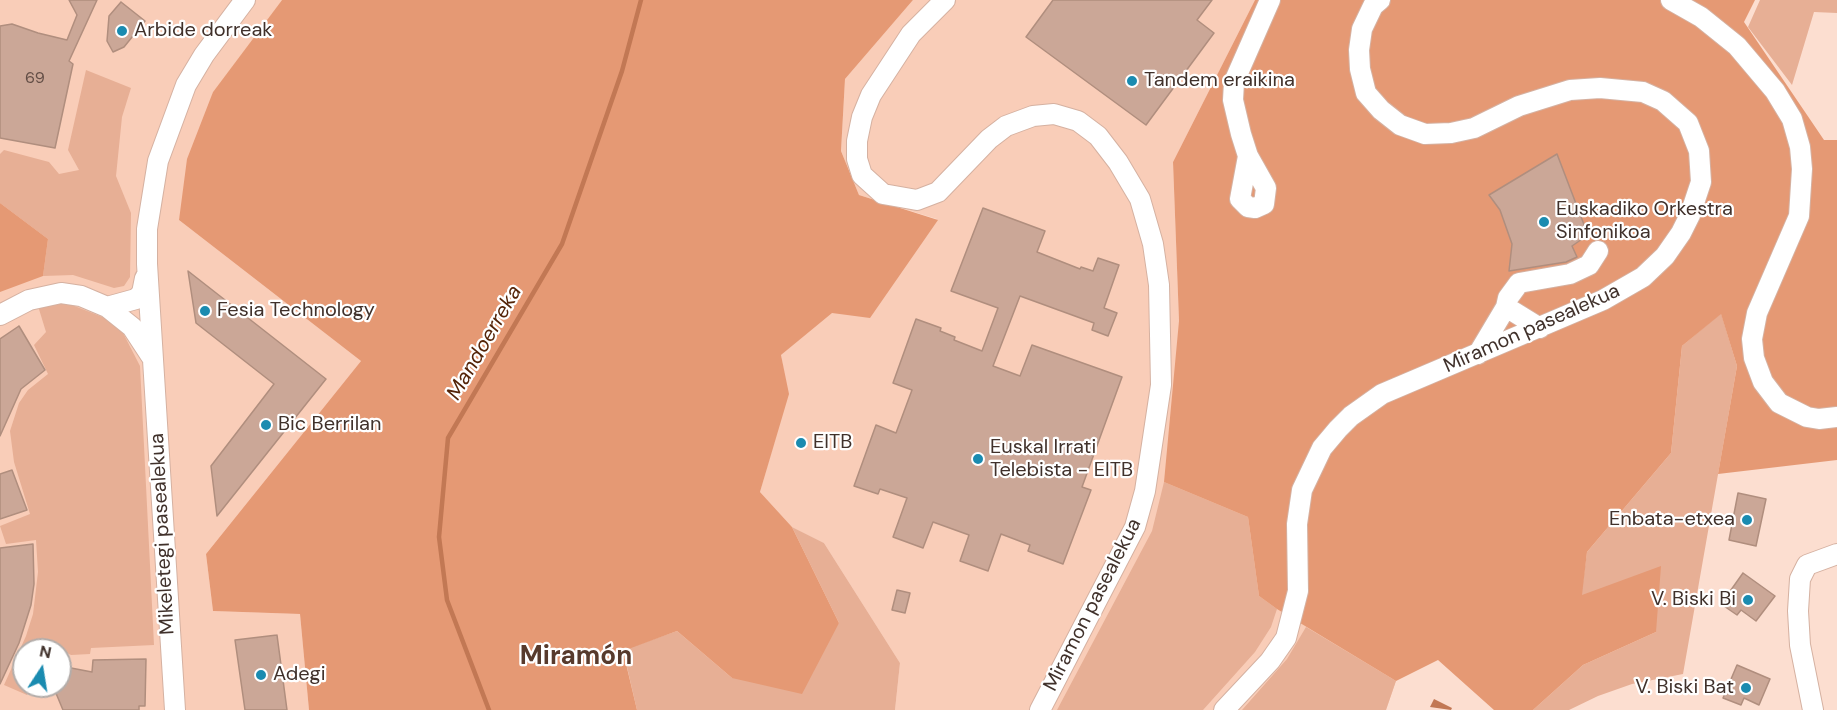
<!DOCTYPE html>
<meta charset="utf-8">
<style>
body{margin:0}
#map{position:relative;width:1837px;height:710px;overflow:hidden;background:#fcded0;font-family:"DM Sans",sans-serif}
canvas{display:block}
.north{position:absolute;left:12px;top:638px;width:60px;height:60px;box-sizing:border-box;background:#fff;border:2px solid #b3adaa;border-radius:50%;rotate:12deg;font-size:16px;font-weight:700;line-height:24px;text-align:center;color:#40312b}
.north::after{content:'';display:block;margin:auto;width:21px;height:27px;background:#1a8bb0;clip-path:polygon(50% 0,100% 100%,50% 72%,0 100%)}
</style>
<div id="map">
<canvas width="1837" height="710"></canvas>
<div class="north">N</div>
</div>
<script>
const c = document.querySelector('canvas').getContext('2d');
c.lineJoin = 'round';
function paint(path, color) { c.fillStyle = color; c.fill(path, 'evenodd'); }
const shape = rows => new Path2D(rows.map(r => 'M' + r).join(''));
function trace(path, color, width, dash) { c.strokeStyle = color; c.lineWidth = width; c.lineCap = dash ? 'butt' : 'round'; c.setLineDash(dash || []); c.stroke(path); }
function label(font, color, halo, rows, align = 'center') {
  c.font = font + ' "DM Sans",sans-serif'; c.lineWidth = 4.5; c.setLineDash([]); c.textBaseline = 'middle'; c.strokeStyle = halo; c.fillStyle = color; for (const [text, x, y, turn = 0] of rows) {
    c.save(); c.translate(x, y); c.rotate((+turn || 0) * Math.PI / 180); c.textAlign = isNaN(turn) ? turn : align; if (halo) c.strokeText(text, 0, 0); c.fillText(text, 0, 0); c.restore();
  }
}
paint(shape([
 [0,0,282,0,213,92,179,220,361,361,206,554,213,611,300,614,309,710,0,710],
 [24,650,60,650,60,686,24,686],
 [913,0,1255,0,1173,162,1179,321,1248,517,1259,596,1396,681,1386,710,895,710,900,663,824,543,792,527,760,492,788,394,781,355,937,219,859,195,841,151,845,79]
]), '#f9cdb8');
paint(shape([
 [1760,0,1837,0,1837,13,1814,12,1792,85,1748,27],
 [86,70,131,88,122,117,116,176,131,213,130,277,124,286,114,288,73,275,43,276,48,239,0,203,0,154,4,150,49,162,59,174,79,170,68,150],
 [67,303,110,320,121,329,140,366,154,645,91,648,90,654,71,655,53,646,51,650,24,650,24,686,31,686,27,695,4,685,26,636,33,614,38,572,36,540,6,544,0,526,30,514,14,462,10,431,19,403,28,390,48,374,34,345,46,332,38,306],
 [1721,313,1737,366,1683,674,1632,684,1598,696,1569,710,1533,710,1583,665,1656,632,1581,596,1587,552,1671,453,1682,346],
 [1164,482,1248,517,1259,596,1277,609,1271,627,1255,652,1203,710,1057,710,1152,531],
 [792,527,824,543,900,663,895,710,637,710,623,650,677,631,732,678,839,623],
 [1306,627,1396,681,1386,710,1242,710,1287,659]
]), '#e7af95');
paint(shape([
 [282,0,913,0,845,79,841,151,859,195,938,220,870,318,832,313,781,355,789,394,760,492,792,527,839,623,802,694,732,678,677,631,623,651,637,710,309,710,300,614,213,611,206,554,361,361,179,220,187,159,213,92],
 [1255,0,1755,0,1744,22,1824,140,1837,140,1837,460,1718,474,1737,366,1721,314,1682,346,1671,453,1587,552,1582,595,1661,566,1656,632,1583,665,1533,710,1494,710,1438,660,1396,681,1277,609,1259,596,1248,517,1164,482,1179,321,1173,162],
 [0,203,48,239,43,276,0,292]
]), '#e59974');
paint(shape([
 [1434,699,1452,708,1451,710,1430,707]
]), '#c27854');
trace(shape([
 [489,710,447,600,439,537,448,438,562,244,622,71,641,0]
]), '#c27854', 4.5);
const building = shape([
 [69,0,97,0,69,61,73,64,55,148,0,138,0,26,12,24,38,33,67,40,77,15,69,0],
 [1053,0,1212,0,1197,20,1214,33,1146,125,1026,37,1053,0],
 [121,2,145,21,124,47,113,52,107,41,109,16,121,2],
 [1557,154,1588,235,1572,246,1577,257,1566,262,1509,271,1512,244,1500,210,1489,195,1557,154],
 [983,208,1045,231,1037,252,1080,269,1081,267,1093,271,1098,258,1119,265,1104,308,1117,313,1108,336,1092,330,1094,323,1020,296,993,366,1020,376,1032,345,1122,377,1082,487,1091,490,1063,564,1028,551,1030,545,1001,534,988,571,960,561,969,535,933,522,923,548,893,537,907,498,880,489,878,494,854,486,876,425,896,433,912,390,893,383,916,319,941,328,940,331,955,337,954,340,982,351,998,308,951,291,983,208],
 [188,271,326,379,217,516,211,466,274,384,196,323,188,271],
 [19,326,45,370,21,389,0,436,0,339,19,326],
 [12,470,27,510,0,519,0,474,12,470],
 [1738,493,1766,499,1756,546,1729,540,1738,493],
 [33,544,34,584,31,605,19,643,0,684,0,548,33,544],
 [1743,573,1775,596,1756,621,1741,610,1737,615,1721,604,1743,573],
 [897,590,910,593,905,613,892,610,897,590],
 [277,635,287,710,245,710,235,640,277,635],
 [146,659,145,706,139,706,139,710,63,710,53,686,60,686,60,672,71,668,92,672,93,660,146,659],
 [1737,665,1770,679,1759,705,1744,698,1741,705,1723,698,1737,665]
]);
paint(building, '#cba797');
trace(building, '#b08e7e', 1.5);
const minor = shape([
 [945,0,911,34,871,95,862,117,857,141,857,159,862,175,883,194,917,200,938,192,989,139,1006,126,1033,116,1054,114,1078,121,1098,136,1118,162,1140,199,1153,244,1159,285,1161,385,1145,491,1135,527,1040,710],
 [1671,0,1701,17,1737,46,1775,91,1792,119,1800,147,1802,169,1799,216,1757,313,1752,339,1754,358,1763,382,1779,403,1807,417,1819,419,1837,417],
 [1248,156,1240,199,1248,207,1255,208,1264,204,1266,188,1248,156,1241,134,1233,100,1234,82,1270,0],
 [107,307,136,299,142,293,145,278],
 [1506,307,1540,328],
 [0,315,29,300,61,293,81,296,107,307,132,327,151,356],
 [1478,354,1506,307,1508,298,1519,283,1570,274,1589,265,1598,251],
 [175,710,147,264,147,229,158,161,186,85,204,55,245,0],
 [1224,710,1270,661,1286,638,1298,591,1297,524,1302,490,1322,448,1338,429,1351,416,1382,394,1603,300,1643,277,1665,256,1681,233,1690,215,1701,182,1699,151,1688,123,1663,101,1643,92,1600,88,1570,90,1519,106,1474,128,1451,133,1425,134,1400,125,1381,110,1366,93,1360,69,1359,50,1362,29,1373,6,1380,0],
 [1813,710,1800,645,1798,611,1800,579,1807,565,1837,554]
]);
trace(minor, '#d5b1a1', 22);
trace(minor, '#fff', 20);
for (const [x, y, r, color] of [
 [122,31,6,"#1a8bb0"],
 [1132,81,6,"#1a8bb0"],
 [1544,222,6,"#1a8bb0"],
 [205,311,6,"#1a8bb0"],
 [266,425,6,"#1a8bb0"],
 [801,443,6,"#1a8bb0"],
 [978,459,6,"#1a8bb0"],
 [1747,520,6,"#1a8bb0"],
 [1748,600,6,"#1a8bb0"],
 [261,675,6,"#1a8bb0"],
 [1746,688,6,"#1a8bb0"]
]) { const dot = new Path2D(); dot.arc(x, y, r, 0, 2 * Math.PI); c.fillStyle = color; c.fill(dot); trace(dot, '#fff', 2); }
label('16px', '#634e46', null, [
 ["69",35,79]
]);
label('20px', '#40312b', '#fff', [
 ["Arbide dorreak",134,31],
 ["Tandem eraikina",1144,81],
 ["Euskadiko Orkestra",1556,210],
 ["Sinfonikoa",1556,233],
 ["Fesia Technology",217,311],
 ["Bic Berrilan",278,425],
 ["EITB",813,443],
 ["Euskal Irrati",990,448],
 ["Telebista - EITB",990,471],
 ["Enbata-etxea",1735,520,"right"],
 ["V. Biski Bi",1736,600,"right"],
 ["Adegi",273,675],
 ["V. Biski Bat",1734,688,"right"]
], 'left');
label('20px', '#40312b', '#fff', [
 ["Miramon pasealekua",1532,329,-24],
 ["Mikeletegi pasealekua",163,534,-93],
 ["Miramon pasealekua",1093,605,-63]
]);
label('italic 21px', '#542408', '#fff', [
 ["Mandoerreka",485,343,-60]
]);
label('bold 26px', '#573a2c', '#fff', [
 ["Miramón",576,657]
]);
</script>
